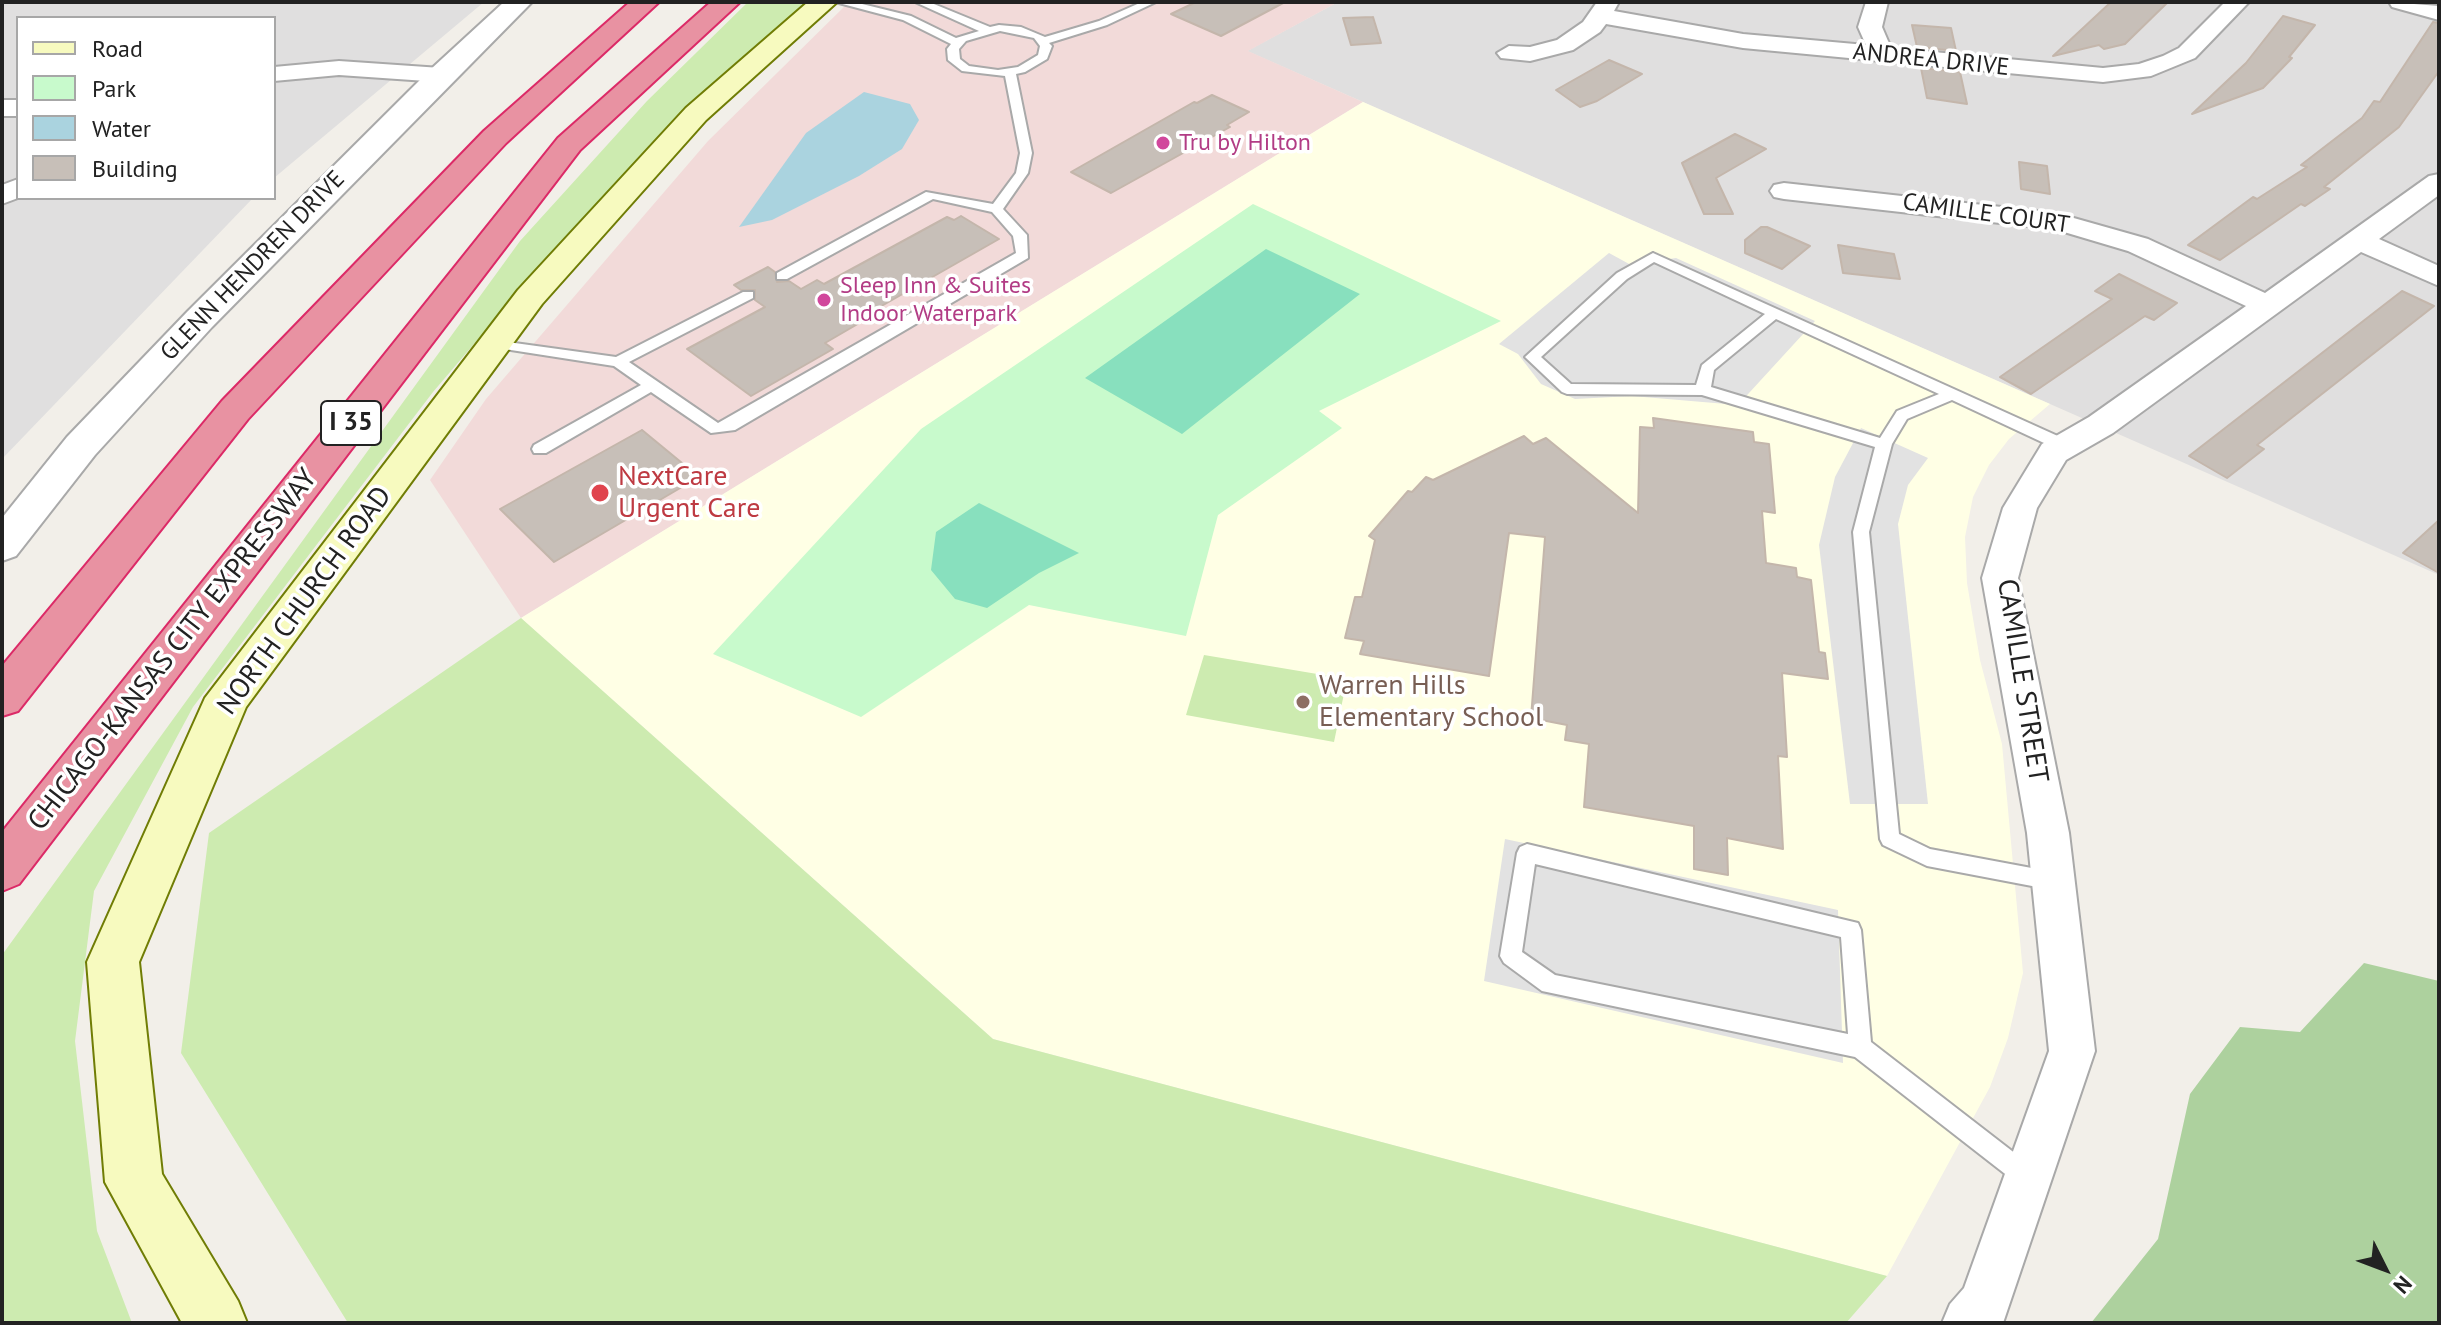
<!DOCTYPE html>
<style>
body{margin:0}
#map{position:relative;width:2441px;height:1325px;overflow:hidden;background:#f2efe9;font-family:"PT Sans",sans-serif}
canvas{display:block}
.frame{position:absolute;inset:0;border:4px solid #222;pointer-events:none}
.legend{position:absolute;left:16px;top:16px;width:260px;height:184px;box-sizing:border-box;background:#fff;border:2px solid #a7a7a7;margin:0;padding:10px 14px;list-style:none;font-size:24px;color:#222}
.legend li{display:flex;align-items:center;gap:16px;height:40px}
.legend b{width:40px;border:2px solid #a7a7a7}
.north{position:absolute;left:2345px;top:1229px;width:80px;height:80px;-webkit-text-stroke:6px #fff;paint-order:stroke;rotate:132deg;font-size:22px;font-weight:700;line-height:32px;text-align:center;color:#222}
.north::after{content:'';display:block;margin:auto;width:28px;height:36px;background:#222;clip-path:polygon(50% 0,100% 100%,50% 72%,0 100%)}
</style>
<div id="map">
<canvas width="2441" height="1325"></canvas>
<div class="frame"></div>
<ul class="legend">
<li><b style="height:10px;background:#f7fabf"></b>Road</li>
<li><b style="height:22px;background:#c8facc"></b>Park</li>
<li><b style="height:22px;background:#aad3df"></b>Water</li>
<li><b style="height:22px;background:#c7bfb8"></b>Building</li>
</ul>
<div class="north">N</div>
</div>
<script>
const c = document.querySelector('canvas').getContext('2d');
c.lineJoin = 'round';
function paint(path, color) { c.fillStyle = color; c.fill(path, 'evenodd'); }
const shape = rows => new Path2D(rows.map(r => 'M' + r).join(''));
function trace(path, color, width, dash) { c.strokeStyle = color; c.lineWidth = width; c.lineCap = dash ? 'butt' : 'round'; c.setLineDash(dash || []); c.stroke(path); }
function label(font, color, halo, rows, align = 'center') {
  c.font = font + ' "PT Sans",sans-serif'; c.lineWidth = 7; c.setLineDash([]); c.textBaseline = 'middle'; c.strokeStyle = halo; c.fillStyle = color; for (const [text, x, y, turn = 0] of rows) {
    c.save(); c.translate(x, y); c.rotate((+turn || 0) * Math.PI / 180); c.textAlign = isNaN(turn) ? turn : align; if (halo) c.strokeText(text, 0, 0); c.fillText(text, 0, 0); c.restore();
  }
}
paint(shape([
 [2,2,484,2,274,178,274,18,18,18,18,198,253,198,2,459],
 [1338,2,2439,2,2439,575,1247,51]
]), '#e0dfdf');
paint(shape([
 [849,2,1338,2,1248,51,1363,102,521,618,430,480,486,399,708,141]
]), '#f2dad9');
paint(shape([
 [1363,102,2050,404,2009,439,1989,465,1973,497,1965,537,1967,583,1980,660,2002,744,2023,973,2008,1038,1990,1087,1887,1276,993,1039,521,618]
]), '#ffffe5');
paint(shape([
 [748,2,807,2,718,78,567,235,433,392,193,707,94,891,75,1041,97,1231,132,1323,2,1323,2,955,520,241,647,101],
 [521,618,993,1039,1887,1276,1846,1323,348,1323,181,1053,209,833],
 [1204,655,1347,679,1334,742,1186,715]
]), '#cdebb0');
paint(shape([
 [2364,963,2439,981,2439,1323,2091,1323,2158,1239,2190,1094,2240,1027,2300,1032]
]), '#add19e');
paint(shape([
 [1253,204,1501,321,1319,411,1342,428,1218,515,1186,636,1029,605,861,717,713,654,921,429]
]), '#c8facc');
paint(shape([
 [1266,249,1360,294,1182,434,1085,378],
 [979,503,1079,553,1039,573,987,608,955,599,931,570,936,532]
]), '#88e0be');
paint(shape([
 [1609,253,1631,265,1676,258,1815,321,1738,405,1632,396,1575,399,1541,384,1518,354,1499,344],
 [1861,428,1928,458,1908,485,1898,524,1928,804,1850,804,1819,545,1835,477],
 [1505,839,1838,910,1843,1063,1484,981]
]), '#e2e2e2');
paint(shape([
 [864,92,910,104,919,120,902,149,859,176,772,220,739,227,806,133]
]), '#aad3df');
const building = shape([
 [1196,2,1285,2,1221,36,1171,14,1196,2],
 [2111,2,2168,2,2125,44,2104,49,2099,45,2053,56,2111,2],
 [2283,16,2315,25,2289,57,2292,58,2263,88,2192,114,2246,63,2283,16],
 [1373,17,1381,43,1351,45,1343,18,1373,17],
 [2433,22,2439,23,2439,71,2399,127,2324,187,2330,189,2305,206,2301,204,2220,260,2188,245,2253,197,2257,199,2307,167,2301,165,2362,118,2374,101,2380,102,2433,22],
 [1912,25,1951,28,1956,51,1917,47,1912,25],
 [1609,60,1642,74,1597,101,1580,107,1556,90,1609,60],
 [1921,68,1960,72,1967,104,1927,98,1921,68],
 [1212,95,1249,112,1227,125,1230,127,1111,193,1071,172,1194,102,1197,103,1212,95],
 [1735,134,1766,149,1716,178,1733,214,1704,214,1682,163,1735,134],
 [2019,162,2047,166,2050,194,2021,189,2019,162],
 [961,216,999,239,864,316,868,318,825,343,833,349,751,396,687,349,765,307,755,300,755,290,741,290,734,285,768,267,775,272,777,282,789,281,801,289,817,280,824,284,947,217,954,220,961,216],
 [1761,227,1767,227,1810,246,1782,269,1745,253,1745,240,1761,227],
 [1838,245,1894,254,1900,279,1843,273,1838,245],
 [2119,274,2177,303,2154,320,2145,316,2031,394,2000,377,2112,299,2095,291,2119,274],
 [2402,291,2434,306,2257,445,2264,449,2227,478,2189,456,2402,291],
 [1653,418,1753,432,1754,442,1769,444,1775,513,1762,511,1766,563,1796,568,1797,577,1811,580,1819,652,1825,653,1828,679,1782,673,1787,757,1778,756,1783,849,1727,838,1728,875,1694,869,1694,826,1584,807,1589,744,1565,740,1567,725,1531,718,1545,537,1509,533,1489,676,1360,654,1364,641,1345,638,1355,597,1362,597,1375,540,1369,536,1408,491,1412,492,1426,477,1433,480,1524,436,1533,444,1546,438,1638,513,1640,427,1654,428,1653,418],
 [642,430,699,477,554,562,500,509,642,430],
 [2439,520,2439,573,2403,553,2439,520]
]);
paint(building, '#c7bfb8');
trace(building, '#c4b6ab', 2);
const service = shape([
 [835,2,854,2,911,16,956,38,979,31,915,2,929,2,990,27,999,25,1021,27,1045,37,1099,21,1142,2,1156,2,1107,25,1049,43,1052,46,1047,59,1025,72,1016,74,1032,153,1028,173,1003,209,1027,235,1028,258,735,430,711,433,651,392,546,453,534,453,532,449,534,445,641,385,614,366,498,348,493,346,493,340,616,357,743,292,753,292,753,298,629,362,718,423,1016,253,1013,236,992,212,933,199,787,279,777,279,777,273,926,192,993,204,1016,173,1020,153,1005,76,962,71,948,60,947,49,951,44,903,20,835,2],
 [1000,31,1034,38,1040,46,1038,55,1018,67,998,70,969,66,960,59,959,49,966,41,1000,31],
 [1653,253,2071,442,2073,446,2071,450,2059,450,1952,400,1907,419,1892,444,1869,532,1899,834,1930,849,2053,872,2060,875,2063,881,2060,887,2053,890,1927,866,1883,845,1880,839,1853,532,1875,447,1702,395,1567,394,1562,392,1525,357,1617,273,1653,253],
 [1654,262,1765,314,1702,365,1696,385,1571,384,1541,357,1627,279,1654,262],
 [1776,319,1939,394,1897,411,1880,438,1711,387,1714,370,1776,319],
 [1527,844,1858,923,1861,930,1871,1042,2034,1168,2038,1176,2034,1184,2026,1188,2018,1184,1855,1057,1542,991,1504,963,1500,956,1517,853,1520,847,1527,844],
 [1535,864,1841,937,1848,1034,1555,975,1522,952,1535,864]
]);
const minor = shape([
 [1597,2,1619,2,1614,11,1743,34,1866,45,1858,27,1866,2,1888,2,1882,27,1891,48,2103,68,2139,64,2163,56,2179,48,2225,2,2249,2,2195,58,2151,76,2103,82,1743,48,1606,24,1600,32,1573,50,1530,61,1501,58,1497,53,1509,46,1530,47,1557,40,1583,22,1597,2],
 [2389,2,2439,6,2439,20,2392,7,2389,2],
 [339,61,441,68,453,75,441,82,339,75,274,81,274,67,339,61],
 [2,100,18,100,18,116,2,116,2,100],
 [2439,174,2439,195,2379,239,2439,266,2439,286,2361,252,2113,433,2066,460,2037,508,2018,578,2069,833,2095,1051,2003,1323,1942,1323,1950,1304,1964,1288,2049,1051,2027,833,1982,578,2003,508,2042,444,2089,417,2246,306,2128,251,2054,229,1784,199,1774,197,1770,191,1774,185,1784,183,2056,213,2148,239,2265,293,2429,176,2439,174],
 [18,179,18,198,2,204,2,185,18,179]
]);
const tertiary = shape([
 [504,2,532,2,212,327,95,455,16,556,2,561,2,518,67,437,188,311,431,69,504,2]
]);
const secondary = shape([
 [808,2,837,2,706,120,542,304,246,707,139,962,162,1174,238,1301,247,1323,182,1323,105,1182,87,962,205,698,518,290,686,108,808,2]
]);
const motorway = shape([
 [630,2,659,2,506,143,248,419,18,711,2,716,2,666,222,401,484,131,630,2],
 [711,2,740,2,580,150,19,884,2,891,2,832,558,138,711,2]
]);
trace(service, '#a9a9a9', 4);
trace(minor, '#a9a9a9', 4);
trace(tertiary, '#a9a9a9', 4);
trace(secondary, '#707d05', 4);
trace(motorway, '#dc2a67', 4);
paint(service, '#fff');
paint(minor, '#fff');
paint(tertiary, '#fff');
paint(secondary, '#f7fabf');
paint(motorway, '#e892a2');
for (const [x, y, r, color] of [
 [1163,143,8,"#d1479c"],
 [824,300,8,"#d1479c"],
 [600,493,10,"#e0444e"],
 [1303,702,8,"#8d6e63"]
]) { const dot = new Path2D(); dot.arc(x, y, r, 0, 2 * Math.PI); c.fillStyle = color; c.fill(dot); trace(dot, '#fff', 3); }
label('24px', '#222', '#fff', [
 ["ANDREA DRIVE",1931,60,6],
 ["CAMILLE COURT",1986,214,8],
 ["GLENN HENDREN DRIVE",253,266,-46]
]);
label('24px', '#b23c85', '#fff', [
 ["Tru by Hilton",1179,143],
 ["Sleep Inn & Suites",840,286],
 ["Indoor Waterpark",840,314]
], 'left');
for (const [x, y, w] of [
 [351,423,60]
]) { const box = new Path2D(); box.roundRect(x - w / 2, y - 22, w, 44, 6); c.fillStyle = '#fff'; c.fill(box); trace(box, '#222', 2); }
label('bold 26px', '#222', null, [
 ["I 35",351,423]
]);
label('28px', '#be3a42', '#fff', [
 ["NextCare",618,477],
 ["Urgent Care",618,509]
], 'left');
label('28px', '#222', '#fff', [
 ["NORTH CHURCH ROAD",305,601,-54],
 ["CHICAGO-KANSAS CITY EXPRESSWAY",173,650,-52],
 ["CAMILLE STREET",2022,681,81]
]);
label('28px', '#785e54', '#fff', [
 ["Warren Hills",1319,686],
 ["Elementary School",1319,718]
], 'left');
</script>
